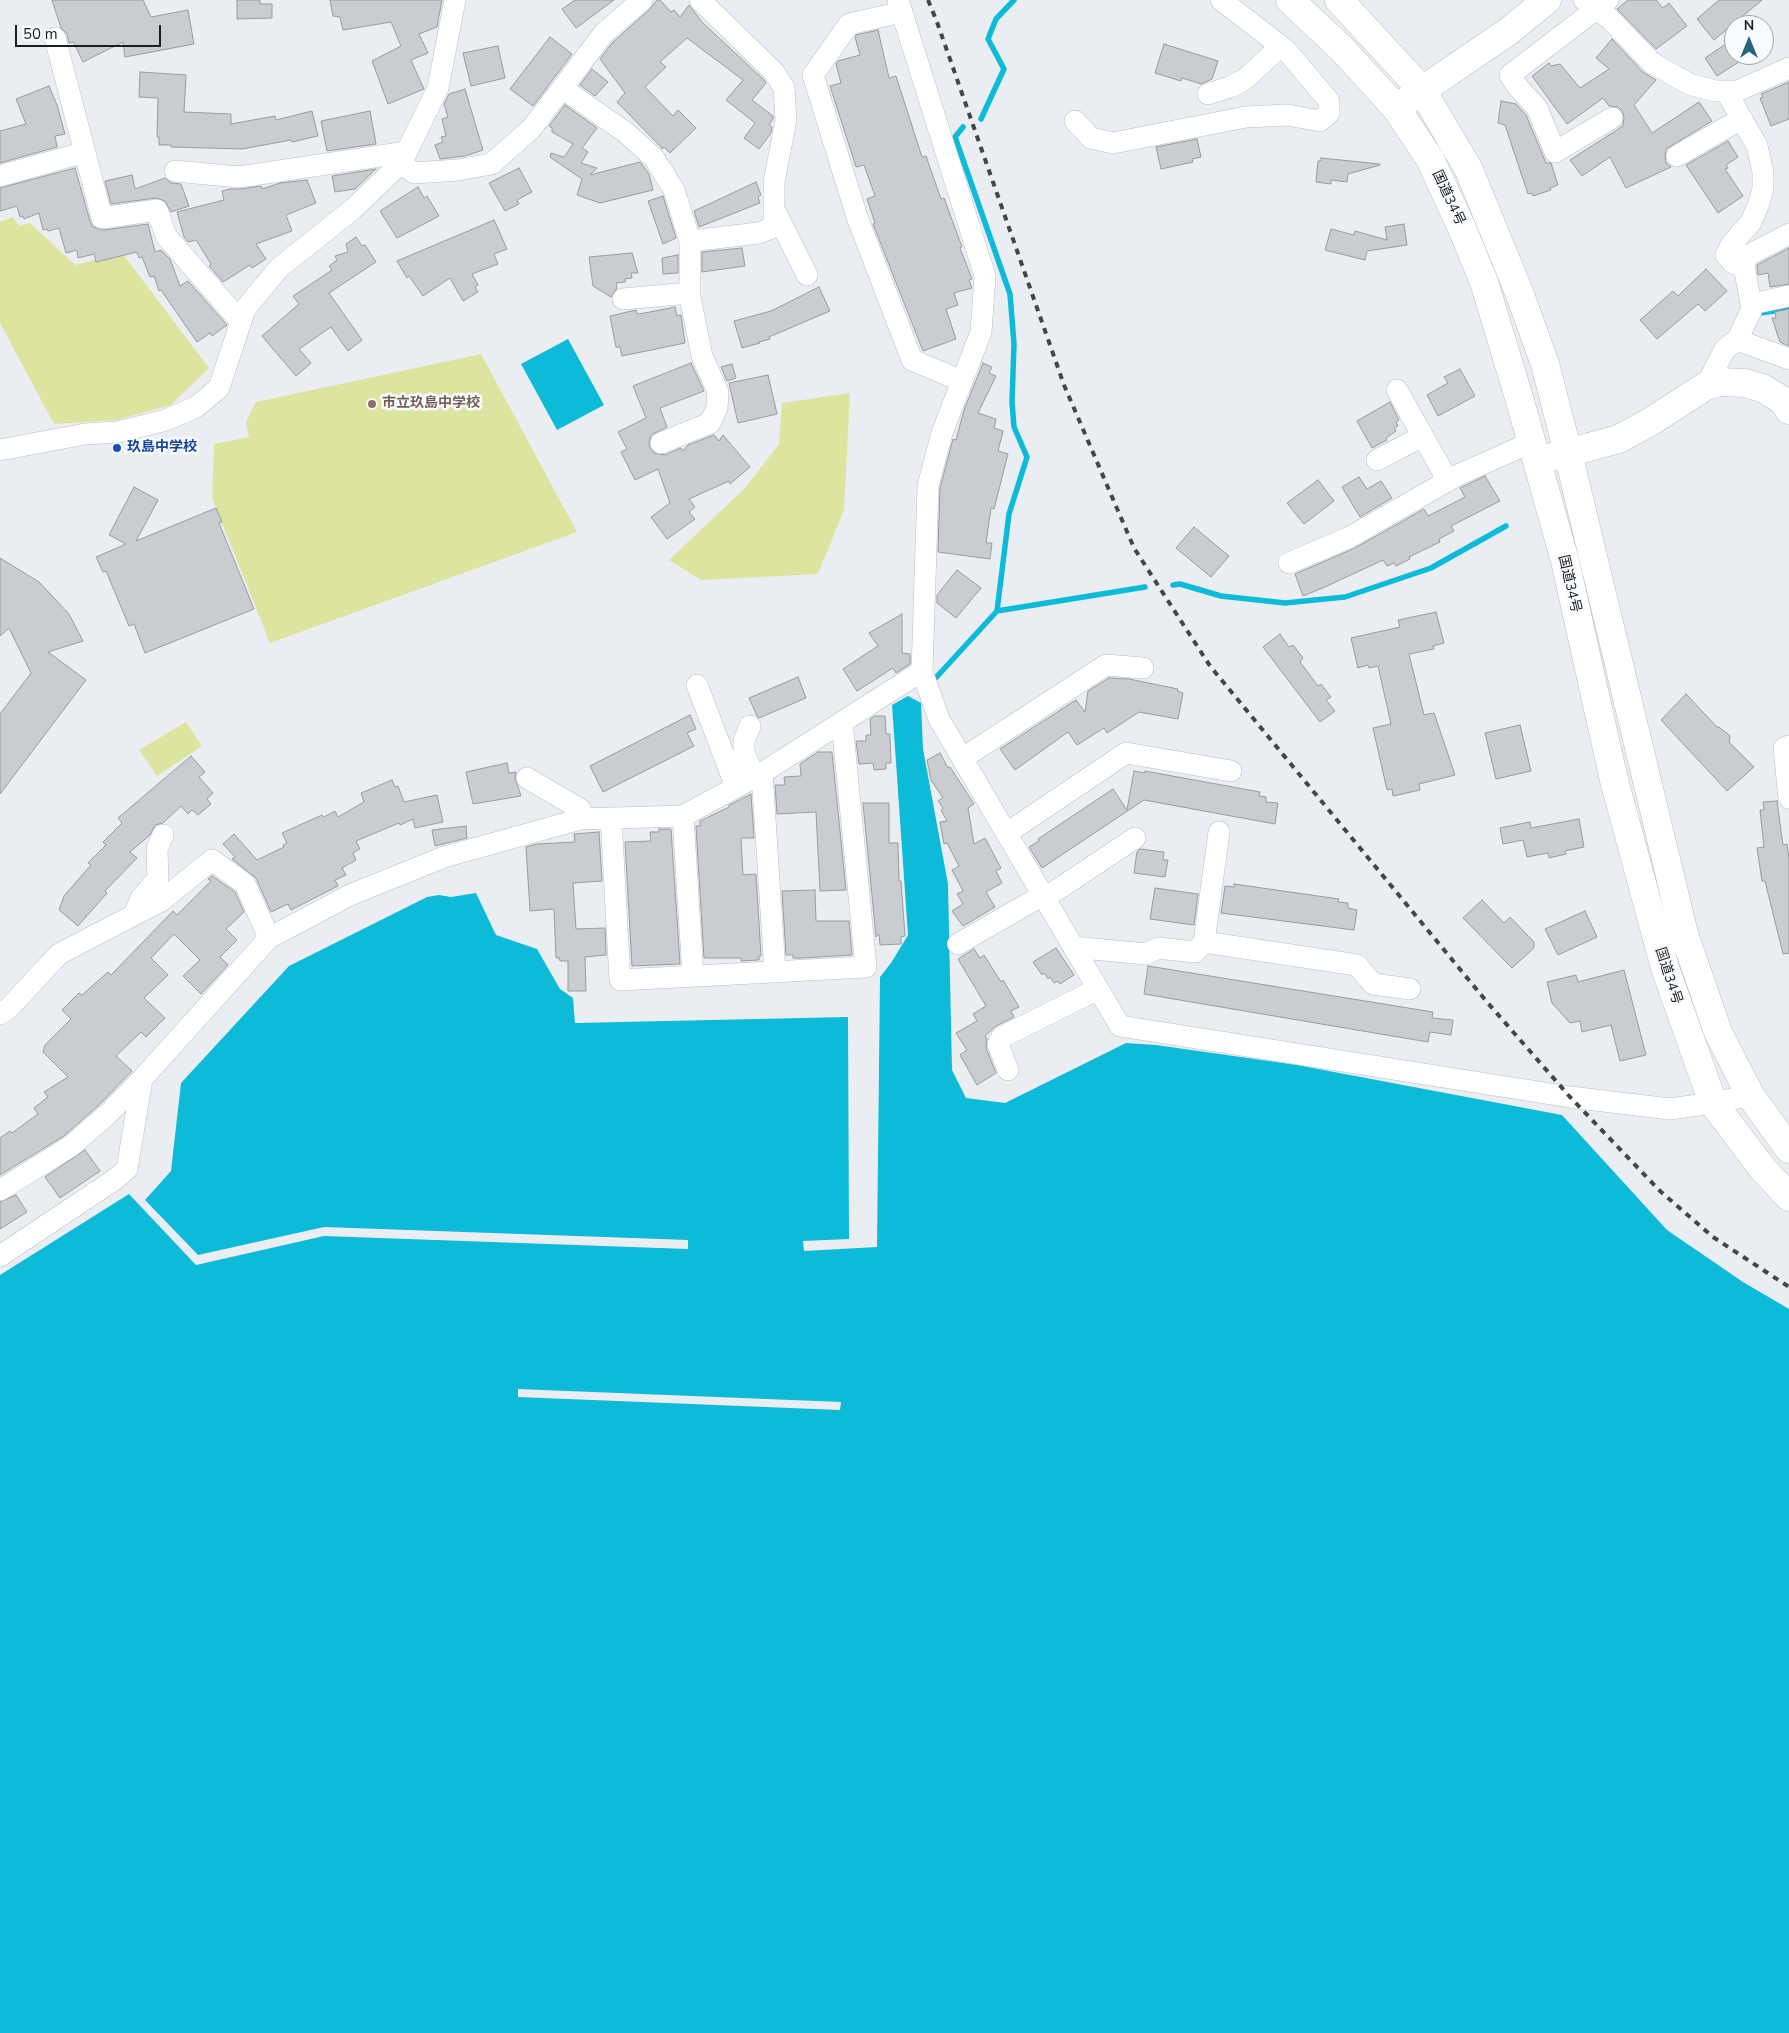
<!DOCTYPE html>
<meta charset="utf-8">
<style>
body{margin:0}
#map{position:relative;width:1789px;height:2033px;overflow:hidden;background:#eaeef3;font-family:"Nunito Sans",sans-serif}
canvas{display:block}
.north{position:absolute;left:1724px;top:15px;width:50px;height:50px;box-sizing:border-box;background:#f8fbff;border:1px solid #a0a2a5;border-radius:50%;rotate:0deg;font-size:14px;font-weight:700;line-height:20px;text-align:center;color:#1c1d1f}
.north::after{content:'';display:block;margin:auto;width:18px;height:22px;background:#25657a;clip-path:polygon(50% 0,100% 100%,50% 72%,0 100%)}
.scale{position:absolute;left:15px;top:25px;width:146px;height:22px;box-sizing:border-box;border:2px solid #1c1d1f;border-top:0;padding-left:6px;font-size:15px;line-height:18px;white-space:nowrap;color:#1c1d1f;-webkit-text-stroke:4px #f8fbff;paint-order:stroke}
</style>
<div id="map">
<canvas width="1789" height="2033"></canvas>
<div class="north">N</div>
<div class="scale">50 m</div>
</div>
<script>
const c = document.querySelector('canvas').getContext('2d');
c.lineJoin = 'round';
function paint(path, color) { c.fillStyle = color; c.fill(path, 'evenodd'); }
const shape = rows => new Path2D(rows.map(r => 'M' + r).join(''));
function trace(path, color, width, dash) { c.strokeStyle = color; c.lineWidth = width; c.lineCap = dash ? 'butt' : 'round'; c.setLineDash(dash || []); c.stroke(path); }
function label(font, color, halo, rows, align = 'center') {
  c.font = font + ' "Nunito Sans","Noto Sans JP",sans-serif'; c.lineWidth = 5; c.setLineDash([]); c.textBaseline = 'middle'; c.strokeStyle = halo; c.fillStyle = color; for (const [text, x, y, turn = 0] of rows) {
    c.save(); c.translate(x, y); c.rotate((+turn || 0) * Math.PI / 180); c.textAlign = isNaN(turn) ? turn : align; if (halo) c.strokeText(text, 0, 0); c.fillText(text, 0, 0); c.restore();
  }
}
paint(shape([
 [13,217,19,226,30,223,75,265,122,253,209,368,171,405,117,420,54,424,0,323,0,222],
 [481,354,577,532,270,643,212,498,214,444,249,437,246,422,256,402],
 [850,393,844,510,818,574,701,580,669,560,745,488,779,444,782,403],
 [186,722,202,746,157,776,139,750]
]), '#dde4a0');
paint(shape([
 [568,339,604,405,557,430,521,364],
 [908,696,921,703,923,749,948,884,952,1070,966,1098,1005,1103,1126,1043,1156,1045,1297,1065,1562,1115,1667,1230,1743,1282,1789,1309,1789,2033,0,2033,0,1275,129,1194,196,1265,324,1236,688,1249,688,1240,324,1227,198,1255,145,1200,171,1171,181,1083,289,966,427,897,439,895,451,897,476,893,496,935,537,949,560,989,573,998,575,1023,848,1017,849,1239,803,1241,804,1251,877,1247,880,977,891,963,908,935,892,705]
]), '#0dbbd9');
paint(shape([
 [518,1389,841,1402,840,1410,518,1397]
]), '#eaeef3');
trace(shape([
 [981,119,1004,69,988,39,996,19,1014,0],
 [1760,313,1789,309],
 [1173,585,1180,584,1221,596,1285,603,1345,597,1431,568,1506,526],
 [997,611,1145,587],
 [932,682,997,611,1009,514,1027,457,1014,427,1012,402,1014,344,1010,294,955,137,963,127]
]), '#0dbbd9', 5.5);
const building = shape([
 [52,0,143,0,151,17,188,10,194,44,125,57,123,42,83,62,76,47,73,42,69,43,67,34,61,28,52,0],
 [237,0,260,0,260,4,272,4,272,18,237,19,237,0],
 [330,0,442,0,437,27,419,34,428,53,411,60,424,89,388,104,372,61,401,46,391,22,343,30,340,17,333,16,330,0],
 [575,0,614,0,576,28,562,9,575,0],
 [657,0,660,0,671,12,674,10,680,17,689,5,702,22,764,80,766,83,752,100,773,116,773,119,769,125,772,127,771,133,759,149,744,138,755,123,726,100,743,80,687,38,660,62,666,67,645,87,673,116,678,110,696,128,670,153,664,147,662,149,661,147,617,102,625,93,600,59,613,42,650,9,657,0],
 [1628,0,1656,0,1663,8,1669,3,1687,26,1656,49,1617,9,1628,0],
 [1719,0,1762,0,1714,40,1697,19,1719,0],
 [878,30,889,78,896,76,922,157,926,156,941,199,944,198,962,247,960,248,972,279,969,280,972,288,954,293,958,305,946,309,956,339,923,351,873,224,875,223,867,199,875,196,864,165,856,167,830,86,841,83,836,64,838,61,860,55,855,37,856,35,878,30],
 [550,37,572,54,533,106,510,89,550,37],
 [1612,39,1643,72,1656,80,1634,105,1652,133,1699,102,1712,121,1666,149,1665,156,1666,163,1671,167,1626,188,1610,157,1582,176,1570,160,1623,126,1624,117,1622,111,1618,107,1609,106,1603,98,1567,124,1532,76,1549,63,1551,66,1560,64,1580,88,1609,69,1596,58,1612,39],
 [1730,41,1734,48,1734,55,1739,55,1742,60,1717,76,1705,58,1730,41],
 [1164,44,1218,61,1212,79,1201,84,1182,78,1181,81,1155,73,1164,44],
 [498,46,505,78,471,86,463,53,498,46],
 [592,69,608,82,595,96,580,85,592,69],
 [140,72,186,75,184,112,231,114,231,124,275,116,276,120,312,111,318,136,292,142,291,140,242,149,171,147,171,145,159,145,159,137,157,137,158,98,139,97,140,72],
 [1789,82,1789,119,1771,126,1760,98,1763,97,1761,94,1789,82],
 [49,86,57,105,65,134,55,136,57,147,0,163,0,131,26,124,16,99,49,86],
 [465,89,483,150,465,156,440,159,435,145,443,142,441,137,446,136,442,119,448,117,444,104,449,94,465,89],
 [1501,101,1516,104,1526,115,1546,163,1551,163,1558,185,1550,188,1551,190,1533,196,1532,193,1528,194,1505,125,1498,123,1501,101],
 [565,105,597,128,582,148,588,152,581,163,597,168,590,175,640,162,649,174,653,190,600,203,577,195,582,179,550,157,551,153,564,157,573,144,552,132,552,128,549,126,565,105],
 [370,111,376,144,327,151,321,121,370,111],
 [1197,139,1201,157,1192,159,1193,162,1161,169,1156,147,1197,139],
 [1728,141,1738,157,1726,165,1728,168,1725,169,1743,196,1718,213,1686,165,1728,141],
 [1321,158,1380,164,1380,165,1348,174,1347,182,1331,180,1331,184,1316,182,1318,161,1321,161,1321,158],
 [75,168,90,221,93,227,104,230,148,224,155,252,161,250,170,259,180,286,188,281,227,325,212,336,210,333,197,342,161,290,159,291,154,276,150,277,142,257,139,258,137,252,96,262,94,254,78,258,77,250,66,253,59,228,48,231,47,229,43,230,39,213,24,219,23,216,20,217,17,206,0,211,0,188,75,168],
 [519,168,532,192,517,200,519,204,505,211,489,183,519,168],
 [376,169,355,189,335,192,332,176,376,169],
 [132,175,135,189,165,178,171,183,181,184,189,206,171,212,165,201,156,198,111,204,105,181,132,175],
 [307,180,316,203,286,215,292,231,256,244,266,259,252,268,250,265,223,282,209,266,211,264,196,240,188,242,184,237,177,212,224,200,222,191,230,189,241,189,261,186,262,189,280,183,307,180],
 [756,182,761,195,758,197,760,203,699,227,694,211,756,182],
 [418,187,424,198,427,196,439,216,397,238,380,211,418,187],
 [663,196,676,238,663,244,648,201,663,196],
 [494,220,507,249,494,254,498,264,472,274,478,285,475,287,478,292,463,301,450,278,423,296,409,276,407,278,397,261,494,220],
 [1404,224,1407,245,1367,251,1365,260,1325,250,1331,229,1354,235,1355,231,1387,240,1385,227,1404,224],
 [356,237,362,246,365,245,376,262,329,293,362,340,348,351,331,327,299,349,311,363,296,376,262,336,299,304,293,296,332,270,329,266,337,260,335,256,348,252,346,244,356,237],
 [742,248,745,266,702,272,702,252,742,248],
 [1789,248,1789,284,1770,287,1768,273,1758,275,1757,265,1789,248],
 [632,253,638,273,631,273,632,278,625,279,625,282,616,283,617,288,611,297,593,286,589,257,632,253],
 [678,255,678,273,663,274,662,258,678,255],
 [1706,269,1727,291,1705,311,1698,304,1657,339,1640,320,1673,291,1678,296,1706,269],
 [819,287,830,311,769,337,770,339,759,342,760,343,742,348,734,321,771,311,819,287],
 [675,307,677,316,681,315,685,343,622,356,620,347,616,347,610,316,636,310,637,314,645,313,675,307],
 [1789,309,1789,346,1780,342,1772,318,1776,318,1775,312,1789,309],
 [691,363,704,391,660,408,667,427,651,435,649,442,650,448,654,453,665,455,681,448,683,451,688,445,714,435,719,441,723,435,750,467,730,484,729,481,689,499,695,507,689,512,695,519,667,539,651,517,670,503,658,469,635,480,621,452,627,449,618,432,646,418,633,386,691,363],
 [983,363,992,367,989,373,996,376,978,413,996,419,994,428,1003,431,998,451,1008,454,994,509,991,508,986,543,992,543,990,559,938,552,940,488,953,439,956,440,964,410,983,363],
 [732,364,736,378,727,381,721,367,732,364],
 [1460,369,1475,396,1438,416,1427,395,1448,383,1444,377,1460,369],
 [768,375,777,414,738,423,729,383,768,375],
 [1390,402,1399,420,1396,422,1398,426,1394,428,1396,431,1386,438,1387,440,1372,448,1357,421,1390,402],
 [1485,476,1500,501,1451,526,1454,531,1439,539,1440,542,1409,557,1410,559,1396,566,1394,563,1387,566,1383,560,1325,587,1303,596,1295,574,1355,548,1424,509,1428,516,1465,497,1460,488,1485,476],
 [1359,477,1367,489,1381,481,1392,498,1360,517,1342,487,1359,477],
 [1318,480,1334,501,1304,524,1287,503,1318,480],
 [134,487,158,500,136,541,216,508,222,522,219,523,254,609,145,653,134,624,129,626,106,571,103,572,96,557,126,544,109,535,134,487],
 [1194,527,1229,556,1211,577,1176,548,1194,527],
 [0,558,39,582,69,614,83,641,48,652,86,680,0,794,0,714,31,673,9,628,0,636,0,558],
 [957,570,981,588,956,618,937,603,937,595,957,570],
 [1436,612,1444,643,1433,646,1434,649,1409,654,1424,715,1434,713,1455,775,1419,784,1420,790,1393,796,1392,789,1387,790,1373,728,1391,724,1378,666,1369,668,1368,665,1358,668,1351,638,1400,627,1398,620,1436,612],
 [902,614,902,653,910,654,910,664,896,673,893,668,857,691,843,669,878,646,869,633,902,614],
 [1280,634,1289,647,1293,645,1303,658,1300,662,1318,686,1321,684,1331,697,1326,700,1335,711,1320,722,1263,647,1280,634],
 [798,677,806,698,759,718,757,716,749,698,798,677],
 [1109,678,1129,679,1178,689,1177,691,1183,693,1178,719,1139,712,1107,733,1104,728,1077,745,1068,732,1015,770,1000,749,1076,700,1085,712,1088,691,1109,678],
 [1686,694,1717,727,1719,727,1730,736,1729,742,1754,767,1727,791,1661,720,1686,694],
 [690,715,696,729,687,733,694,746,603,792,590,766,690,715],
 [875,716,885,716,886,734,890,734,891,763,886,763,886,769,874,770,873,763,859,764,856,741,866,741,866,735,871,735,870,719,875,716],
 [1520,725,1531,771,1496,779,1485,733,1520,725],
 [818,752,832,752,846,890,820,891,816,812,777,814,775,785,785,785,784,777,801,776,800,764,818,752],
 [940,753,948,768,950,767,974,804,968,808,974,844,985,838,1001,868,996,871,1002,883,986,892,995,907,963,926,952,911,963,904,957,894,963,891,952,870,959,866,947,843,944,844,940,822,947,821,941,810,943,808,938,801,943,798,931,780,927,760,940,753],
 [191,756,205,772,199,777,213,793,207,799,211,804,198,815,192,810,188,814,181,806,163,823,155,825,150,835,130,852,137,858,105,891,107,893,78,926,59,910,64,896,91,865,88,863,106,845,103,842,122,823,118,818,191,756],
 [507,763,509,773,516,772,515,778,521,796,473,804,466,772,507,763],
 [1134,771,1145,773,1145,771,1260,792,1259,796,1266,797,1266,802,1278,803,1275,824,1144,800,1042,868,1029,847,1039,841,1038,839,1113,789,1127,810,1134,771],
 [392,780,395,787,398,786,404,802,437,795,443,822,415,828,413,819,400,825,399,823,356,841,360,849,353,853,356,860,342,868,346,875,335,880,338,886,291,910,288,904,271,912,256,878,232,859,235,857,223,844,234,834,257,860,284,847,283,845,287,843,282,833,322,815,324,817,335,811,338,817,364,802,361,793,392,780],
 [751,794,754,838,741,838,743,875,756,874,761,956,759,956,759,960,741,961,741,958,704,958,696,826,700,826,700,821,729,807,729,805,751,794],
 [1777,801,1783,845,1787,844,1789,859,1789,953,1783,954,1765,881,1762,881,1757,848,1764,847,1760,810,1764,810,1763,802,1777,801],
 [863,803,889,803,889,843,898,843,899,881,901,881,905,936,901,937,901,944,880,945,879,934,876,937,863,803],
 [1579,819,1584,847,1565,851,1566,854,1549,858,1548,853,1527,857,1523,840,1503,844,1500,828,1530,822,1531,828,1579,819],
 [466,826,467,838,435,846,432,830,466,826],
 [659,829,671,829,680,964,632,966,625,842,651,841,650,832,659,832,659,829],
 [599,832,602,881,573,883,576,929,605,928,606,955,585,957,586,991,568,991,568,961,560,961,559,958,556,958,554,909,530,911,526,847,537,844,575,842,574,834,599,832],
 [1140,849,1164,852,1163,860,1168,860,1165,877,1134,873,1137,852,1140,849],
 [212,876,235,892,244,912,226,929,237,940,220,957,228,965,201,994,183,976,200,960,174,934,151,958,168,975,144,998,165,1018,146,1037,141,1032,116,1056,132,1071,99,1105,64,1136,0,1175,0,1138,10,1131,12,1133,38,1114,34,1108,48,1097,44,1092,68,1077,43,1052,45,1045,71,1019,62,1010,79,993,82,995,108,972,111,975,173,911,177,915,211,881,208,879,212,876],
 [1234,884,1339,899,1338,902,1348,903,1348,908,1357,910,1354,930,1221,913,1225,886,1234,887,1234,884],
 [1155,888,1198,894,1194,925,1150,919,1155,888],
 [815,890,816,921,849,921,852,955,801,958,793,958,793,955,786,955,782,891,815,890],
 [1482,900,1504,923,1510,917,1534,942,1534,948,1512,968,1463,918,1482,900],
 [1585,911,1597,937,1558,955,1545,929,1585,911],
 [1056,948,1074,975,1060,984,1058,981,1054,983,1050,977,1048,979,1044,973,1042,975,1033,962,1056,948],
 [974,949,980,958,984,955,1001,982,1003,980,1019,1007,1011,1011,1014,1017,996,1026,985,1036,987,1039,986,1048,996,1073,977,1085,960,1055,967,1050,956,1033,977,1021,973,1014,986,1006,958,959,974,949],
 [1148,966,1433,1012,1432,1018,1453,1020,1451,1035,1430,1032,1428,1042,1144,994,1148,966],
 [1624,970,1646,1055,1620,1061,1611,1025,1582,1032,1580,1021,1570,1023,1552,1003,1547,982,1576,975,1578,982,1624,970],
 [85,1150,100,1171,60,1198,45,1177,85,1150],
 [16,1195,27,1212,0,1229,0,1202,16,1195]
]);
paint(building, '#c9cdd1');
trace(building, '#979b9f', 1);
const street = shape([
 [898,0,985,276,981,332,942,433,928,486,922,671,939,719,1120,1026,1570,1097,1670,1109,1713,1103,1750,1095],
 [1584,0,1610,19,1652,63,1689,84,1715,91,1737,91,1789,68],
 [1608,0,1510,75,1517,86,1537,108,1555,152,1612,118],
 [902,12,849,24,813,75,857,217,912,360,962,381],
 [55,38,102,218,157,210,166,236,241,322],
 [562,88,625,132,654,158,674,190,690,241],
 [1726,91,1757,146,1763,172,1763,189,1758,206,1751,222,1731,245,1726,255,1733,263,1744,266],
 [1208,94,1230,87,1244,80,1281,46],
 [1075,121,1091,138,1113,143,1246,117,1288,115,1320,121,1329,113,1329,101,1286,50,1221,0],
 [1677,156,1741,119],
 [401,163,414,173,458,170,491,164,531,129,604,33,642,0],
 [175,171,239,177,407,152],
 [0,176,85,152],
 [774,209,807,275],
 [623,299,690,293],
 [1751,304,1789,296],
 [1737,340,1789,359],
 [1706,386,1725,349,1737,340,1752,309,1744,266,1747,256,1789,234],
 [1397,390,1448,481],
 [661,443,710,423,717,408,718,392,702,356,690,297,690,241,759,233,774,227,774,182,786,120,784,88,774,72,700,0],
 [0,450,85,434,118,432,166,420,196,407,219,388,245,309,279,268,353,209,401,163,438,88,455,0],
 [1377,460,1423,436],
 [1289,563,1350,537,1458,475,1532,442],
 [697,685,736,787],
 [750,726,744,741,744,752,754,777],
 [1789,746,1784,748,1789,798],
 [963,758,1106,665,1143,668],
 [762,773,775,972],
 [527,778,580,809,581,819],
 [683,816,693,976],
 [611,818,620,980,866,967,842,722],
 [1007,833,1126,753,1231,771],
 [1045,898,1135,838],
 [134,915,141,898,158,879,157,849,163,835],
 [1204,942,1219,832],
 [958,944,1043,895],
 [1073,947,1146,954,1158,948,1195,952,1204,942,1357,965,1373,984,1410,989],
 [0,1014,8,1009,59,954,161,901,212,860,245,884,269,938],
 [1008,1070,998,1044,1002,1037,1098,989],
 [0,1190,71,1146,108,1114,142,1079,269,938,350,895,444,857,581,819,683,816,762,773,922,671],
 [0,1256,114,1180,127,1169,142,1079]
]);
const secondary = shape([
 [1396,108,1509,31,1547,0],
 [1537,461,1619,439,1650,422,1706,386,1719,382,1745,383,1762,388,1784,401,1789,410]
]);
const highway = shape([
 [1290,0,1341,48,1396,108,1430,159,1461,226,1484,282,1520,401,1565,561,1614,780,1665,968,1713,1103,1763,1169,1789,1197],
 [1339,0,1422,90,1469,170,1519,292,1545,364,1568,453,1684,934,1718,1032,1750,1095,1789,1149]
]);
trace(street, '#b9bdc2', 22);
trace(secondary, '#b9bdc2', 29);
trace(highway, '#b9bdc2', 29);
trace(street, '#fff', 21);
trace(secondary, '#fff', 28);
trace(highway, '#fff', 28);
trace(shape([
 [928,0,937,22,1064,385,1134,548,1210,666,1487,1002,1570,1097,1660,1191,1713,1237,1789,1287]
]), '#434547', 4, [6, 6]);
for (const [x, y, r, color] of [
 [372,404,5,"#8d6e63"],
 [117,448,5,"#1a4fb4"]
]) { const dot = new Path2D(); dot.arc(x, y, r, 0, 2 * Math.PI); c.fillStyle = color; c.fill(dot); trace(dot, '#f8fbff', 2); }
label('14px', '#1c1d1f', '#f8fbff', [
 ["国道34号",1448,198,65],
 ["国道34号",1569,584,77],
 ["国道34号",1668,976,72]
]);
label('bold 14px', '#785e54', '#f8fbff', [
 ["市立玖島中学校",382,404]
], 'left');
label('bold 14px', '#164399', '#f8fbff', [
 ["玖島中学校",127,448]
], 'left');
</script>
